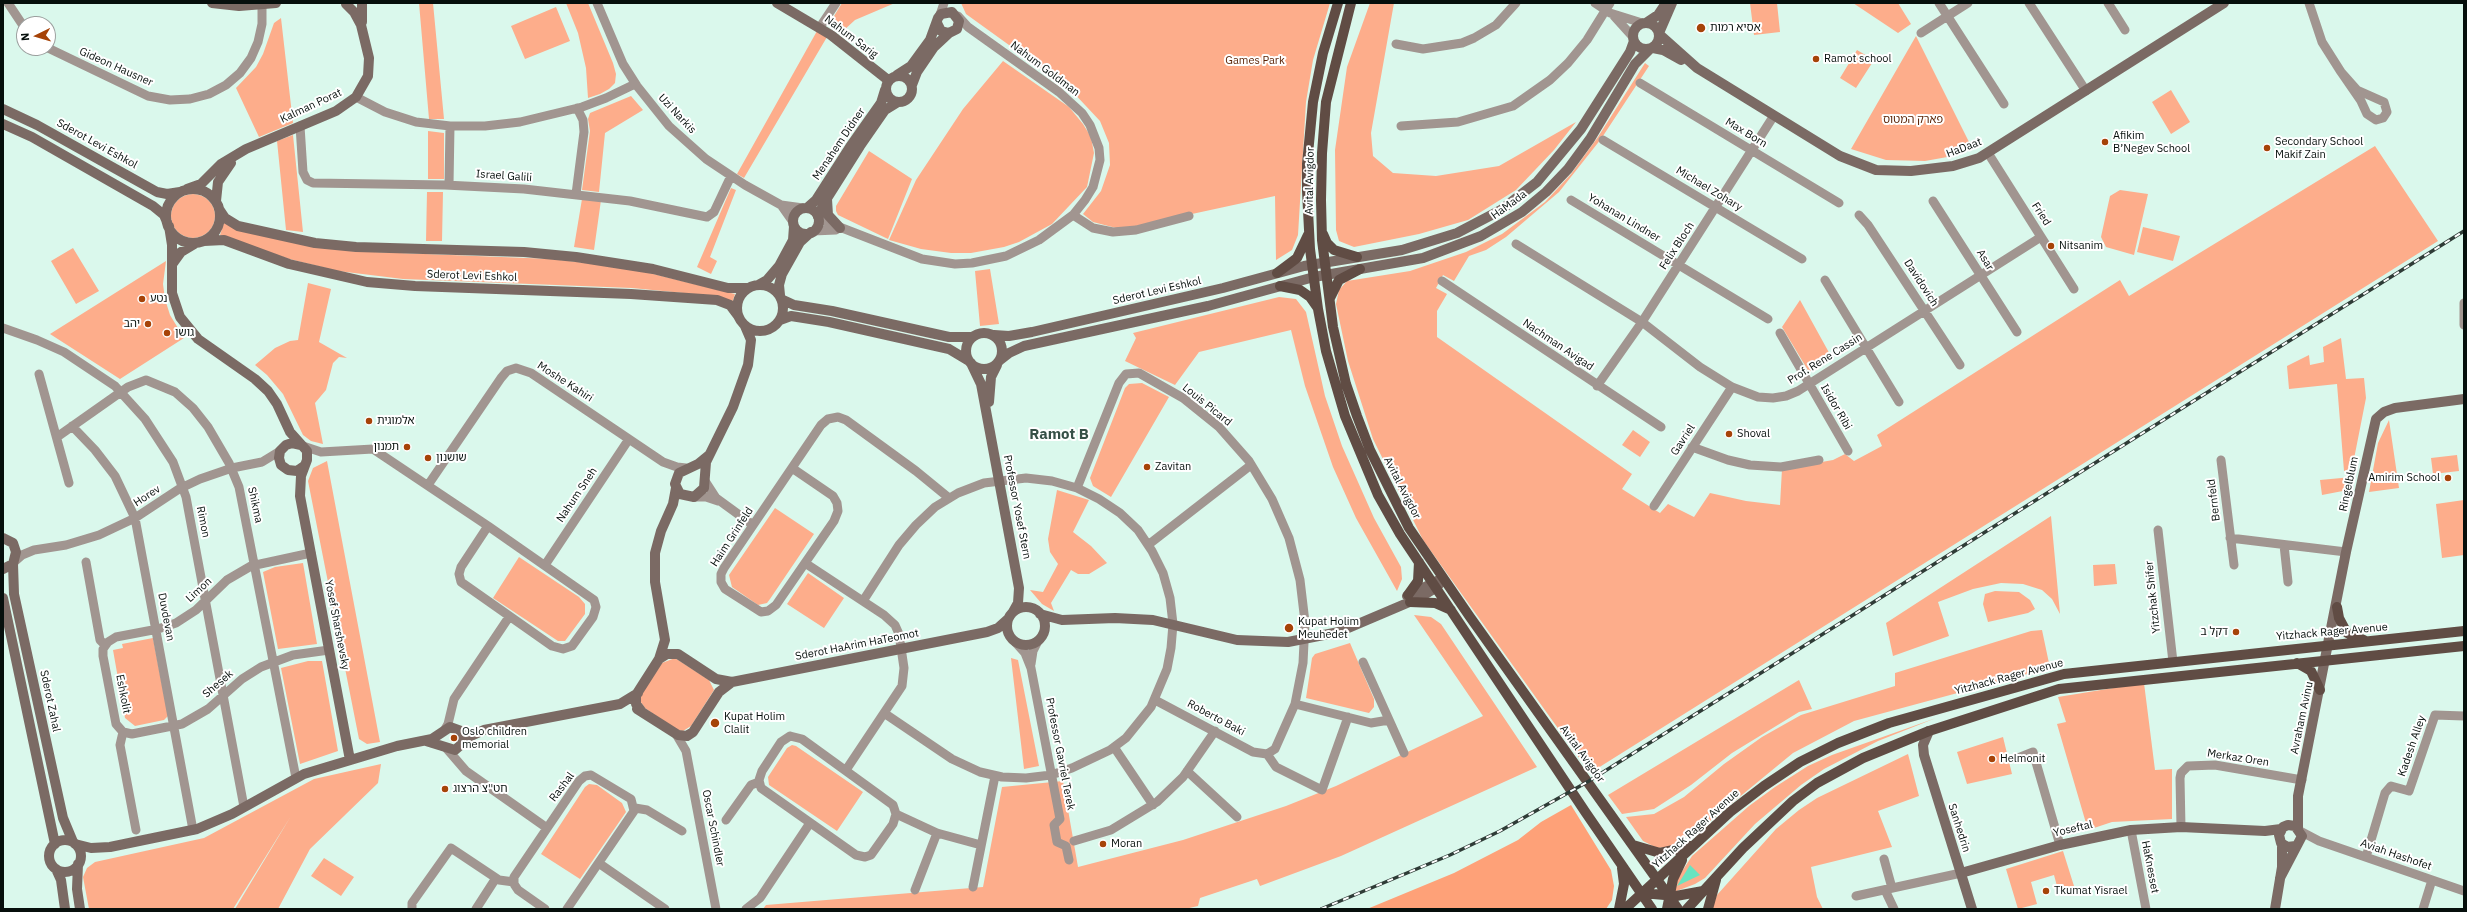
<!DOCTYPE html>
<meta charset="utf-8">
<style>
body{margin:0}
#map{position:relative;width:2467px;height:912px;overflow:hidden;background:#daf8ec;font-family:"IBM Plex Sans",sans-serif}
canvas{display:block}
.frame{position:absolute;inset:0;border:4px solid #060f0c;pointer-events:none}
.north{position:absolute;left:16px;top:16px;width:40px;height:40px;box-sizing:border-box;background:#fff;border:1px solid #9b9f9e;border-radius:50%;rotate:265deg;font-size:11px;font-weight:700;line-height:16px;text-align:center;color:#060f0c}
.north::after{content:'';display:block;margin:auto;width:14px;height:18px;background:#a64308;clip-path:polygon(50% 0,100% 100%,50% 72%,0 100%)}
</style>
<div id="map">
<canvas width="2467" height="912"></canvas>
<div class="frame"></div>
<div class="north">N</div>
</div>
<script>
const c = document.querySelector('canvas').getContext('2d');
c.lineJoin = 'round';
function paint(path, color) { c.fillStyle = color; c.fill(path, 'evenodd'); }
const shape = rows => new Path2D(rows.map(r => 'M' + r).join(''));
function trace(path, color, width, dash) { c.strokeStyle = color; c.lineWidth = width; c.lineCap = dash ? 'butt' : 'round'; c.setLineDash(dash || []); c.stroke(path); }
function label(font, color, halo, rows, align = 'center') {
  c.font = font + ' "IBM Plex Sans","Noto Sans Hebrew",sans-serif'; c.lineWidth = 4; c.setLineDash([]); c.textBaseline = 'middle'; c.strokeStyle = halo; c.fillStyle = color; for (const [text, x, y, turn = 0] of rows) {
    c.save(); c.translate(x, y); c.rotate((+turn || 0) * Math.PI / 180); c.textAlign = isNaN(turn) ? turn : align; if (halo) c.strokeText(text, 0, 0); c.fillText(text, 0, 0); c.restore();
  }
}
paint(shape([
 [419,3,433,3,444,119,429,119],
 [566,3,588,3,613,63,616,74,615,83,609,89,600,94,588,98,586,68,578,33],
 [842,3,895,3,855,20,843,31,831,21],
 [961,3,1330,3,1313,60,1306,102,1298,235,1292,250,1276,260,1275,196,1132,227,1116,228,1093,222,1083,214,1101,191,1110,165,1109,143,1100,121,1070,89,966,14],
 [1370,3,1394,3,1371,133,1373,156,1393,173,1436,176,1499,166,1576,122,1554,150,1516,190,1468,220,1419,234,1354,247,1339,241,1336,230,1335,150,1347,67],
 [1750,3,1777,3,1780,32,1754,35],
 [1853,3,1898,3,1911,24,1898,33],
 [556,7,570,41,525,59,511,26],
 [281,18,293,123,259,137,236,88,256,67,263,54,274,23],
 [817,31,827,37,744,178,737,174],
 [1916,36,1969,142,1953,156,1925,161,1886,160,1851,149],
 [1857,50,1874,60,1856,88,1840,78],
 [1003,61,1069,107,1083,124,1091,137,1094,153,1087,187,1052,224,1019,242,1004,247,971,253,951,253,921,249,889,240,916,180,963,109],
 [1645,63,1649,66,1601,139,1559,192,1506,237,1486,250,1469,256,1454,281,1443,275,1436,288,1447,294,1437,311,1437,337,1632,474,1622,489,1660,513,1668,504,1694,517,1710,493,1746,501,1780,505,1782,469,1833,460,1845,454,1854,461,1882,446,1877,435,2120,280,2129,296,2375,146,2438,241,1590,773,1423,540,1373,439,1348,361,1336,304,1339,290,1347,281,1410,271,1466,252,1502,234,1545,202,1571,174,1598,137],
 [2171,90,2190,122,2171,134,2152,102],
 [631,96,643,110,605,133,599,192,582,190,590,131,588,119,590,113],
 [428,131,444,133,444,179,428,179],
 [293,135,303,232,286,230,277,141],
 [869,151,912,179,888,239,838,215,836,211,836,206],
 [731,188,736,190,710,257,717,261,711,274,697,267],
 [2120,190,2148,194,2134,255,2106,247,2101,237,2110,196],
 [427,192,443,192,442,241,426,241],
 '171 216a22 22 0 1 1 44 0a22 22 0 1 1-44 0Z',
 [582,199,601,200,594,250,574,247],
 [224,222,349,251,552,259,629,268,735,294,732,303,714,296,632,288,403,279,338,271,289,259,220,235],
 [2143,227,2180,236,2173,261,2137,252],
 [73,248,99,291,76,304,51,261],
 [166,261,163,284,165,299,170,315,184,338,120,379,50,334],
 [990,269,999,324,980,326,975,271],
 [308,283,331,289,319,342,347,358,339,357,333,363,326,390,315,403,323,444,311,441,303,435,283,394,267,375,255,365,275,348,290,341,298,340],
 [1279,297,1296,299,1306,312,1325,396,1342,446,1374,518,1401,567,1402,579,1397,591,1356,518,1333,467,1305,386,1291,330,1199,352,1175,385,1125,361,1136,338,1133,333],
 [1800,300,1832,358,1809,372,1782,327],
 [2341,338,2346,379,2364,378,2366,398,2352,469,2344,471,2337,384,2289,389,2287,366,2309,355,2310,365,2324,362,2323,347],
 [1142,383,1169,397,1111,497,1093,486,1090,478,1125,388,1129,384],
 [2389,420,2399,488,2369,492,2378,443],
 [1633,430,1650,442,1640,457,1622,445],
 [2457,455,2459,471,2433,474,2431,458],
 [327,461,380,742,367,744,359,739,308,481,313,468],
 [2352,477,2348,490,2322,495,2320,480],
 [1057,490,1089,500,1073,532,1091,546,1107,563,1089,574,1078,574,1071,570,1051,603,1054,611,1042,604,1030,590,1043,592,1058,564,1050,552,1048,539],
 [2464,500,2464,555,2442,558,2436,504],
 [775,508,814,534,770,599,767,603,758,605,732,587,729,575],
 [2051,516,2060,614,2052,599,2042,590,2023,584,2001,583,1973,589,1938,602,1949,636,1893,656,1886,623],
 [519,557,579,597,585,604,585,614,565,641,558,641,493,598],
 [303,563,317,644,278,649,263,572,275,567],
 [2115,564,2117,584,2094,586,2093,565],
 [808,573,844,598,824,628,787,604],
 [1995,591,2019,592,2030,600,2035,609,2028,613,1988,622,1983,604,1985,594],
 [1414,615,1431,617,1441,624,1537,767,1341,856,1260,886,1257,879,1200,898,1198,906,1185,909,763,909,766,905,983,887,1002,787,1063,781,1078,867,1183,840,1286,806,1336,786,1483,716],
 [2042,630,2050,668,1854,721,1793,753,1709,822,1669,847,1657,848,1643,841,1626,817,1654,814,1684,797,1724,764,1762,737,1801,715,1895,686,1895,673,2031,631],
 [153,638,168,716,164,720,135,726,125,718,113,650,123,648,122,644],
 [1350,643,1374,699,1374,707,1369,713,1306,698,1312,658,1315,654],
 [675,658,709,680,714,690,691,726,683,731,676,730,645,708,640,701,641,694,662,663],
 [1011,658,1018,660,1039,766,1024,769],
 [308,661,322,661,338,751,300,764,281,668],
 [1799,680,1812,709,1799,712,1732,753,1691,785,1654,809,1622,814,1608,795],
 [2144,683,2155,770,2172,769,2172,819,2112,822,2088,830,2057,724,2066,722,2058,697],
 [1936,718,1878,741,1824,769,1801,785,1755,824,1705,878,1695,884,1674,892,1677,879,1692,856,1749,806,1775,787,1808,766,1832,755],
 [2003,737,2012,774,1967,784,1957,752],
 [792,745,796,746,863,792,837,831,769,785,768,777,787,748],
 [1908,754,1919,796,1878,811,1892,847,1811,867,1817,897,1823,909,1712,909,1717,895,1776,829,1799,810,1817,798],
 [381,764,378,783,310,849,278,909,235,909,291,816,233,909,89,909,83,877,87,868,95,862,204,838,314,779],
 [589,784,597,785,622,803,626,812,580,879,541,854,585,787],
 [2063,851,2074,886,2058,890,2054,875,2031,882,2037,904,2018,909,2006,869],
 [324,858,354,877,341,896,311,876]
]), '#fdad8b');
paint(shape([
 [1571,805,1611,870,1614,886,1612,900,1606,909,1367,909,1454,873,1518,840,1541,822]
]), '#fea178');
paint(shape([
 [1690,865,1700,875,1677,886]
]), '#68e4c0');
trace(shape([
 [8,3,24,27],
 [597,3,623,64,637,86,669,126,706,159,745,185,781,205,803,208],
 [1595,3,1610,13,1642,23],
 [1939,3,2004,104],
 [2029,3,2086,91],
 [2108,3,2125,30],
 [2309,3,2322,42,2341,72,2361,101,2367,114,2376,120,2383,118,2387,112,2384,102,2357,90,2341,72],
 [940,15,944,3],
 [1614,16,1633,37],
 [820,27,836,3],
 [1921,33,1968,3],
 [1396,44,1423,49,1462,43,1474,38,1496,25,1516,3],
 [48,48,148,96,170,100,190,99,209,94,226,85,240,73,251,58,258,42,262,24,262,5],
 [1640,83,1839,203],
 [356,97,385,112,416,122,450,126,485,126,520,122,582,107,606,98,635,84],
 [300,126,303,172,307,180,313,183,445,185,524,189,630,201,707,217,714,212,731,176],
 [1401,126,1458,122,1513,106,1550,80,1568,63,1587,40,1610,3],
 [1603,140,1802,259],
 [1988,153,2074,289],
 [449,185,450,126],
 [576,194,584,132,583,120,577,108],
 [1571,200,1768,319],
 [1933,201,2017,332],
 [781,205,793,222],
 [1073,215,1093,228,1113,232,1136,230,1189,216],
 [1859,215,1868,225,1960,365],
 [819,219,922,259,955,264,972,263,1006,256,1039,240,1073,215,1085,200,1093,187,1100,160,1099,148,1090,125,1082,113,1059,92,968,27,958,16],
 [813,231,836,230],
 [1516,244,1642,322,1700,367,1732,387,1758,397,1773,398,1786,396,1798,391,2041,237],
 [1825,280,1899,402],
 [1442,281,1661,427],
 [2464,303,2464,325],
 [3,328,37,340,64,352,115,386,145,419,173,462,186,497,244,807],
 [1780,333,1848,451],
 [39,374,69,483],
 [1597,386,1642,322,1773,117],
 [72,426,95,450,115,476,135,518,193,830],
 [57,437,128,387,146,380,175,392,193,408,208,427,229,463,239,487,296,778],
 [303,446,321,452,373,449,488,526],
 [1692,447,1728,460,1750,465,1781,467,1819,460],
 [2221,460,2234,565],
 [792,468,833,496,837,503,838,511,834,521,776,605,768,611,761,612,725,589,721,582,721,574,724,568,821,425,828,419,838,417,846,420,916,471,949,498],
 [705,481,716,498,753,525],
 [428,485,501,378,507,371,516,368,531,373,663,462,677,467,686,468],
 [1077,488,1119,383,1126,374,1139,373,1183,398,1219,427,1249,461,1272,499,1289,538,1300,580,1305,622,1303,663,1295,704,1275,749,1267,754,1253,752,1155,700],
 [694,497,706,497,718,501],
 [1654,506,1732,387],
 [488,526,594,600,596,607,593,617,572,646,563,649,552,646,461,582,459,574,461,567,488,526],
 [2158,530,2173,662],
 [2230,538,2346,552],
 [1148,545,1251,465],
 [2284,545,2288,582],
 [311,553,251,566,227,580,196,610,176,623,158,629,116,637,108,642,103,649,103,656,116,724,123,732,132,734,182,724,208,709,242,679,261,667,293,655,329,650],
 [14,562,22,555,34,550,66,545,99,535,135,518,179,489,200,479,232,468,262,462,280,451],
 [86,562,100,640,105,645],
 [805,563,884,615,895,625,899,634,904,668,902,686,846,770],
 [545,565,629,439],
 [863,601,899,545,916,525,935,507,958,493,984,483,1026,478,1052,481,1077,488,1099,499,1120,513,1138,530,1152,551,1163,573,1170,598,1173,624,1171,648,1167,669,1151,707,1126,738,1110,750,1072,768,1051,775,1026,778,1002,777,980,772,952,759,884,713],
 [1016,643,1025,653,1031,668,1060,819,1054,825,1057,842,1066,846,1069,860],
 [1363,662,1404,753],
 [1031,664,1033,651,1038,641],
 [1295,704,1371,723,1389,720],
 [444,731,448,724,454,699,509,617],
 [123,732,120,745,136,830],
 [676,734,686,751,716,909],
 [790,736,802,739,893,805,896,814,893,824,871,855,865,857,856,855,761,788,759,780,762,771,781,742,790,736],
 [1114,747,1153,805],
 [447,749,466,771,547,828],
 [1267,754,1276,767,1322,790,1348,717],
 [2018,758,2033,752,2060,845],
 [1187,771,1237,817],
 [635,808,647,810,682,831],
 [896,814,937,833,981,845],
 [726,820,751,785,759,782],
 [2181,827,2180,778,2181,773,2188,766,2215,765,2302,780],
 [2131,830,2146,909],
 [2300,831,2319,841,2464,891],
 [1074,841,1111,830,1157,802,1183,777,1215,731],
 [2366,857,2385,793,2391,786,2409,791,2435,715,2464,716],
 [1884,859,1892,888],
 [600,864,665,909],
 [973,887,995,776],
 [915,890,937,833],
 [1885,890,1894,909],
 [1856,896,1961,873],
 [412,909,412,903,451,848,499,880,514,882],
 [476,909,496,878],
 [545,909,518,890,514,884,514,877,579,781,585,776,591,775,631,799,634,811,567,909],
 [746,909,760,898,810,823],
 [2423,909,2432,880]
]), '#a19590', 9);
trace(shape([
 [212,3,239,6,276,3],
 [362,3,362,22],
 [777,3,831,35,888,80],
 '1633 36a13 13 0 1 1 26 0a13 13 0 1 1-26 0Z',
 [1646,23,1658,15,1666,3],
 [1659,33,1672,3],
 [1660,35,1697,68,1840,156,1876,170,1911,171,1953,166,1979,158,2224,3],
 [1653,48,1663,50,1681,60],
 [897,75,911,66,930,40,938,18,941,14,952,12,959,21,957,29,949,33,941,31,937,23],
 '886 89a13 13 0 1 1 26 0a13 13 0 1 1-26 0Z',
 [912,85,917,72,934,47,949,33],
 [3,109,37,125,157,192,167,194,180,192],
 [3,124,32,137,153,206,164,215,167,222],
 [187,189,201,184,221,164,246,149,336,111,356,97,368,76,369,58,361,25,354,12,346,4],
 '166 216a27 27 0 1 1 54 0a27 27 0 1 1-54 0Z',
 [827,199,828,215,840,228],
 [216,201,218,182,231,163],
 [807,208,816,200,850,147,881,103,885,90],
 '793 221a13 13 0 1 1 26 0a13 13 0 1 1-26 0Z',
 [219,209,225,218,238,226,315,243,356,247,524,252,576,257,653,269,728,288,748,288],
 [818,217,824,203,860,146,885,110,898,102],
 [169,226,172,245,172,293,180,317,198,339,255,379,268,391,277,404,290,432,307,451,307,460,301,476,300,496,350,760],
 [204,241,224,240,289,264,367,282,415,286,631,294,717,300,730,305,739,317],
 [173,263,181,252,196,243],
 '737 308a23 23 0 1 1 46 0a23 23 0 1 1-46 0Z',
 [758,285,767,280,779,266,793,240,794,226],
 [780,295,779,285,782,274,800,242,811,232],
 [781,299,794,305,832,311,949,337,972,337],
 [780,320,791,316,829,322,949,349,969,361],
 '966 351a18 18 0 1 1 36 0a18 18 0 1 1-36 0Z',
 [994,335,1009,336,1032,332,1223,288,1304,266,1402,250,1457,233,1501,210,1537,182,1581,129,1630,52,1634,41],
 [1000,360,1009,353,1024,346,1208,306,1314,277,1423,258,1481,236,1522,212,1546,192,1568,169,1590,139,1635,64,1649,50],
 [971,363,981,384,1019,588,1018,603,1013,612],
 [989,402,991,377,997,365],
 [301,445,292,443,286,445,280,451,279,458,281,465,288,470,297,471,304,466],
 [709,455,698,464,679,473,675,484,680,494,694,497,704,488,706,462,733,407,748,365,751,340,745,326],
 [3,538,13,543,16,552,13,564,3,569],
 [13,564,14,594,63,818,73,842],
 [1407,596,1439,580],
 [3,598,55,844],
 '1007 626a19 19 0 1 1 38 0a19 19 0 1 1-38 0Z',
 [1040,614,1062,620,1115,618,1153,620,1237,640,1288,642,1339,632,1419,598,1437,587,1443,579],
 [659,659,665,640,655,582,655,553,661,531,673,504,676,488],
 [637,709,678,735,687,736,693,732,719,692,732,682],
 [642,712,636,704,636,695,659,659,667,654,678,654,716,679,732,682,987,632,998,628,1008,619],
 [1929,731,1923,745,1924,755,1972,909],
 [426,741,455,750,471,736,484,730,620,704,638,693],
 [2298,828,2298,796,2346,552,2376,419,2384,412,2395,408,2464,399],
 '49 856a16 16 0 1 1 32 0a16 16 0 1 1-32 0Z',
 [75,844,91,848,110,847,197,829,232,814,304,774,397,746,432,739,450,727,461,731,463,743],
 [78,864,77,889,80,909],
 [56,869,61,880,65,909],
 [1961,873,2060,845,2131,830,2181,827,2265,831,2281,829],
 [2280,878,2302,836,2295,826,2288,825,2283,827,2279,835,2281,843,2287,847,2296,846],
 [2275,909,2282,867,2282,845]
]), '#7b6a64', 10);
trace(shape([
 [1338,3,1323,53,1313,102,1307,164,1307,191,1310,249,1318,309,1326,351,1345,416,1378,495,1400,534,1586,813,1652,909],
 [1351,3,1326,102,1322,153,1321,200,1322,240,1333,327,1346,384,1357,416,1370,450,1409,528,1470,617,1678,909],
 [1323,234,1327,243,1334,250,1357,257],
 [1277,273,1297,258,1308,235],
 [1280,286,1300,290,1310,297,1317,307],
 [1330,298,1339,280,1360,269],
 [1408,595,1418,581,1419,562],
 [1410,602,1435,603,1451,610],
 [2337,607,2339,618,2347,633,2364,640],
 [2297,663,2311,671,2320,690],
 [1633,845,1660,853,1691,846],
 [1642,893,1676,896,1703,891],
 [1619,909,1624,884,1622,868],
 [1625,909,1730,812,1764,786,1800,762,1838,743,1889,723,2064,674,2464,631],
 [1667,909,1673,879,1682,860],
 [1687,909,1743,848,1793,801,1817,783,1863,758,1929,731,2059,689,2464,646],
 [1708,909,1716,880]
]), '#604c44', 10);
const rail = shape([
 [1321,909,1450,855,1500,831,1589,781,2464,231]
]);
trace(rail, '#2f3c37', 3.5);
trace(rail, '#fff', 2, [6]);
for (const [x, y, r, color] of [
 [1701,28,5,"#a64308"],
 [1816,59,4,"#a64308"],
 [2105,142,4,"#a64308"],
 [2267,148,4,"#a64308"],
 [2051,246,4,"#a64308"],
 [142,299,4,"#a64308"],
 [148,324,4,"#a64308"],
 [167,333,4,"#a64308"],
 [369,421,4,"#a64308"],
 [1729,434,4,"#a64308"],
 [407,447,4,"#a64308"],
 [428,458,4,"#a64308"],
 [1147,467,4,"#a64308"],
 [2448,478,4,"#a64308"],
 [1289,628,5,"#a64308"],
 [2236,632,4,"#a64308"],
 [715,723,5,"#a64308"],
 [454,738,4,"#a64308"],
 [1992,759,4,"#a64308"],
 [445,789,4,"#a64308"],
 [1103,844,4,"#a64308"],
 [2046,891,4,"#a64308"]
]) { const dot = new Path2D(); dot.arc(x, y, r, 0, 2 * Math.PI); c.fillStyle = color; c.fill(dot); trace(dot, '#fff', 1.5); }
label('11px', '#060f0c', '#fff', [
 ["אסיא רמות",1710,28],
 ["Ramot school",1824,59],
 ["Afikim",2113,136],
 ["B’Negev School",2113,149],
 ["Secondary School",2275,142],
 ["Makif Zain",2275,155],
 ["Nitsanim",2059,246],
 ["נטע",150,299],
 ["יהב",140,324,"right"],
 ["גושן",175,333],
 ["אלמוגית",377,421],
 ["Shoval",1737,434],
 ["תמנון",399,447,"right"],
 ["שושנון",436,458],
 ["Zavitan",1155,467],
 ["Amirim School",2440,478,"right"],
 ["Kupat Holim",1298,622],
 ["Meuhedet",1298,635],
 ["דקל ב",2228,632,"right"],
 ["Kupat Holim",724,717],
 ["Clalit",724,730],
 ["Oslo children",462,732],
 ["memorial",462,745],
 ["Helmonit",2000,759],
 ["חט''צ הרצוג",453,789],
 ["Moran",1111,844],
 ["Tkumat Yisrael",2054,891]
], 'left');
label('11px', '#060f0c', '#fff', [
 ["Nahum Sarig",851,37,37],
 ["Gideon Hausner",116,67,24],
 ["Nahum Goldman",1045,69,37],
 ["Kalman Porat",311,106,-25],
 ["Uzi Narkis",677,114,47],
 ["Max Born",1746,133,31],
 ["Sderot Levi Eshkol",97,144,29],
 ["Menahem Didner",839,144,-56],
 ["HaDaat",1964,148,-21],
 ["Israel Galili",504,176,4],
 ["Avital Avigdor",1310,181,-89],
 ["Michael Zohary",1709,189,31],
 ["HaMada",1509,205,-36],
 ["Fried",2041,214,57],
 ["Yohanan Lindner",1624,218,31],
 ["Felix Bloch",1677,246,-57],
 ["Asar",1985,260,58],
 ["Sderot Levi Eshkol",472,276,2],
 ["Davidovich",1921,283,57],
 ["Sderot Levi Eshkol",1157,291,-13],
 ["Nachman Avigad",1558,345,34],
 ["Prof. Rene Cassin",1825,359,-32],
 ["Moshe Kahiri",565,382,33],
 ["Louis Picard",1207,405,39],
 ["Isidor Ribi",1836,407,60],
 ["Gavriel",1683,440,-57],
 ["Ringelblum",2349,484,-78],
 ["Avital Avigdor",1402,488,63],
 ["Nahum Sneh",577,495,-56],
 ["Horev",147,496,-33],
 ["Bernfeld",2214,500,-97],
 ["Shikma",255,505,78],
 ["Professor Yosef Stern",1017,507,79],
 ["Rimon",203,522,79],
 ["Haim Grinfeld",732,537,-57],
 ["Limon",199,590,-43],
 ["Yitzchak Shifer",2153,597,-96],
 ["Duvdevan",166,617,79],
 ["Yosef Sharshevsky",337,625,79],
 ["Yitzhack Rager Avenue",2332,632,-5],
 ["Sderot HaArim HaTeomot",857,645,-11],
 ["Yitzhack Rager Avenue",2009,677,-15],
 ["Shesek",218,684,-41],
 ["Eshkolit",123,694,79],
 ["Sderot Zahal",50,701,78],
 ["Roberto Baki",1216,718,28],
 ["Avraham Avinu",2302,718,-78],
 ["Kadesh Alley",2412,746,-71],
 ["Professor Gavriel Terek",1060,754,79],
 ["Avital Avigdor",1582,754,54],
 ["Merkaz Oren",2238,758,9],
 ["Rashal",562,787,-53],
 ["Oscar Schindler",713,828,79],
 ["Sanhedrin",1959,828,72],
 ["Yitzhack Rager Avenue",1696,829,-42],
 ["Yoseftal",2073,829,-13],
 ["Aviah Hashofet",2396,855,19],
 ["HaKnesset",2150,867,79]
]);
label('11px', '#571f01', '#fff', [
 ["Games Park",1255,61],
 ["פארק המטוס",1913,120]
]);
label('bold 15px', '#365047', '#fff', [
 ["Ramot B",1059,435]
]);
</script>
